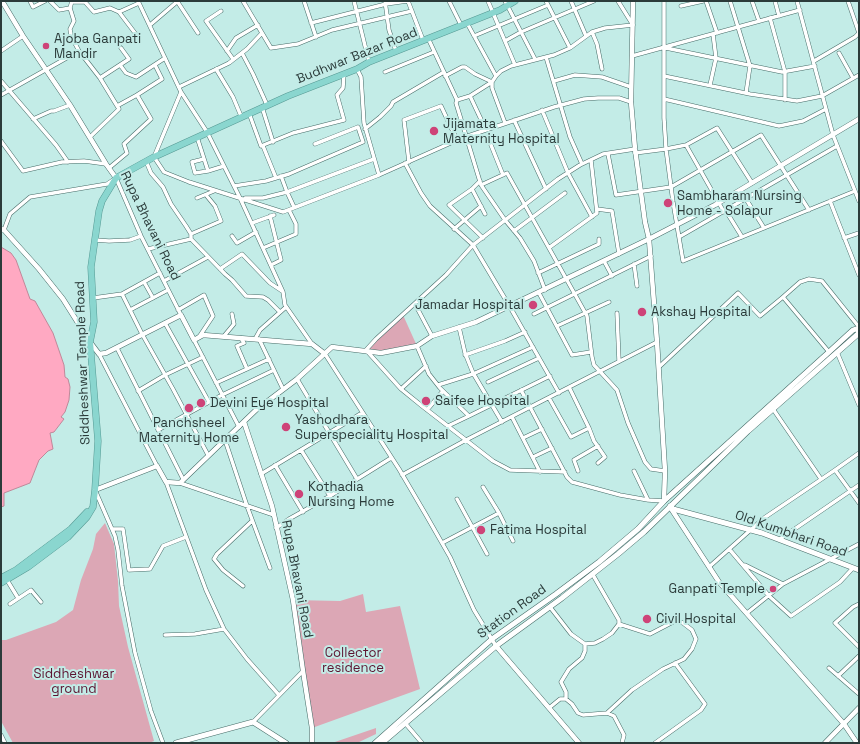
<!DOCTYPE html>
<style>
body{margin:0}
#map{position:relative;width:860px;height:744px;overflow:hidden;background:#c3ece7;font-family:"Space Grotesk",sans-serif}
canvas{display:block}
.frame{position:absolute;inset:0;border:2px solid #2b3b3a;pointer-events:none}
</style>
<div id="map">
<canvas width="860" height="744"></canvas>
<div class="frame"></div>
</div>
<script>
const c = document.querySelector('canvas').getContext('2d');
c.lineJoin = 'round';
function paint(path, color) { c.fillStyle = color; c.fill(path, 'evenodd'); }
const shape = rows => new Path2D(rows.map(r => 'M' + r).join(''));
function trace(path, color, width, dash) { c.strokeStyle = color; c.lineWidth = width; c.lineCap = dash ? 'butt' : 'round'; c.setLineDash(dash || []); c.stroke(path); }
function label(font, color, halo, rows, align = 'center') {
  c.font = font + ' "Space Grotesk",sans-serif'; c.lineWidth = 4; c.setLineDash([]); c.textBaseline = 'middle'; c.strokeStyle = halo; c.fillStyle = color; for (const [text, x, y, turn = 0] of rows) {
    c.save(); c.translate(x, y); c.rotate((+turn || 0) * Math.PI / 180); c.textAlign = isNaN(turn) ? turn : align; if (halo) c.strokeText(text, 0, 0); c.fillText(text, 0, 0); c.restore();
  }
}
paint(shape([
 [403,315,417,346,381,353,366,350],
 [105,523,114,544,118,581,119,606,128,647,154,741,149,743,13,743,1,721,1,640,6,640,56,622,73,610,81,580,93,549,96,534],
 [363,594,366,612,400,606,420,689,312,728,293,600,340,601],
 [376,728,376,734,357,743,332,743]
]), '#dca7b5');
const water = shape([
 [1,247,11,253,16,260,30,299,35,301,53,333,64,365,65,377,68,379,70,387,69,400,65,412,61,417,64,419,54,432,50,433,53,449,48,451,39,460,30,483,4,493,4,506,1,507,1,247]
]);
paint(water, '#ffa9c2');
trace(water, '#bf8899', 1);
const minor = shape([
 [30,1,33,7,45,1],
 [50,1,59,10,70,8],
 [72,1,70,8,74,21,70,29,71,36,79,51,100,78,129,59,121,48],
 [138,1,181,92,207,132,240,198,283,292,285,305,312,344],
 [177,1,198,33],
 [243,1,271,48,298,44,332,30,412,11],
 [304,1,316,37],
 [354,1,369,62],
 [385,1,389,30,396,51],
 [408,1,423,40],
 [449,1,461,25],
 [488,1,515,65],
 [505,1,535,59],
 [546,1,570,48],
 [571,1,586,36],
 [664,1,664,118,666,149,673,202,683,261,855,191],
 [706,1,717,33],
 [730,1,750,66,746,93],
 [752,1,759,21],
 [775,1,779,16],
 [797,1,833,135,859,201],
 [848,1,859,33],
 [72,2,85,2,94,12,110,8,119,12,139,3],
 [681,6,703,1],
 [221,11,206,21,233,59],
 [119,12,138,37],
 [770,18,785,72,785,100],
 [311,23,386,4,407,1],
 [467,23,496,76],
 [150,25,178,1],
 [592,32,597,44,602,69],
 [474,36,548,5],
 [428,38,457,100,456,103,481,185,507,173,587,316,592,357,594,365,617,390,628,423,645,462,651,469,665,471],
 [505,41,521,32,594,1],
 [666,48,782,72,815,66],
 [1,51,23,36],
 [227,51,236,38,258,25],
 [242,53,253,74,267,105],
 [839,53,853,78],
 [632,56,800,10],
 [546,57,570,137,582,164],
 [814,61,855,37,859,33],
 [120,65,126,73,136,77,165,58],
 [216,69,233,97,241,116],
 [357,69,361,77,364,123,379,175],
 [385,72,434,52],
 [445,76,462,67,465,67,475,74,492,82,470,96],
 [664,76,750,94,797,101,822,96,859,75],
 [1,81,56,145,68,162],
 [554,81,575,75,602,77,631,87],
 [710,85,716,58,713,34],
 [179,87,229,63,247,49,262,33],
 [181,92,154,157,164,172,189,182,283,212,379,175,462,138,554,107,584,99,598,98,619,98,631,102],
 [1,95,79,51],
 [664,99,779,126,803,121,826,109],
 [457,100,470,96,486,130],
 [117,106,137,95],
 [262,107,273,142],
 [542,110,568,173,592,217],
 [249,113,261,146,293,133,344,120,337,95,343,88,344,74],
 [33,119,51,111,54,111,70,105],
 [514,120,546,189],
 [505,123,492,88,492,82,496,76,501,71,511,66,554,55,570,48,592,32,605,28,633,25,618,1],
 [365,129,380,117,391,106,393,102,444,72],
 [90,137,119,109,100,78],
 [197,137,208,171,195,173,192,162,204,159],
 [1,141,23,171,62,162,84,161,106,164],
 [491,145,503,175],
 [686,145,724,212],
 [263,146,276,178],
 [635,153,666,149,686,145,717,128,752,183],
 [608,154,616,195,671,187,761,135,809,210],
 [146,161,151,173,163,187,171,204,186,226,191,234,191,239,225,274,232,280,246,296,263,297,268,300,280,312],
 [409,162,404,120,441,106,457,140],
 [405,163,421,193,430,206,473,245,510,307,559,393],
 [109,168,127,153,124,144,151,119,137,95,162,79,155,65],
 [208,171,224,166],
 [281,176,287,192,294,207],
 [480,181,472,189,449,205,483,238],
 [481,185,505,220,520,238,534,261,545,290],
 [234,186,266,181,289,174,363,142,358,127,315,144],
 [472,189,485,214],
 [197,198,214,191],
 [245,198,263,198,287,192,374,159],
 [746,199,764,228],
 [830,201,859,275],
 [597,209,612,211,619,254],
 [726,211,742,237],
 [270,216,281,260,271,265],
 [252,223,274,215],
 [454,229,481,206],
 [4,230,10,214,30,197,107,184,116,178,141,236,181,315],
 [514,231,565,193],
 [191,234,221,221,215,206,206,195],
 [232,236,237,243,256,232],
 [679,237,837,146],
 [844,238,859,233],
 [95,240,109,241,130,240,141,236],
 [550,247,597,213,591,160],
 [263,248,296,234,296,224,289,210],
 [148,249,191,239],
 [604,261,612,276],
 [634,264,637,286],
 [220,269,242,254,270,283,282,291],
 [538,273,599,244,599,239],
 [164,281,208,257],
 [144,282,153,298],
 [539,293,572,355,591,352],
 [122,294,142,334,173,389,208,455],
 [783,297,800,282,809,279,822,281,859,327],
 [93,298,122,294,160,273],
 [415,304,432,336],
 [130,310,168,290],
 [178,310,204,295,213,316,199,337],
 [617,313,619,361],
 [534,314,651,256],
 [165,323,209,402],
 [557,326,609,302],
 [459,327,465,353,473,373,502,422],
 [224,336,234,324,232,314],
 [241,338,244,343,237,346,247,369],
 [255,339,260,330,286,307],
 [259,339,283,389],
 [194,340,239,427],
 [417,346,429,374,440,388,469,416,448,426],
 [117,348,183,479],
 [837,352,859,405],
 [99,354,157,466],
 [325,354,399,469,426,515,450,557,474,610,496,646],
 [465,355,505,341,525,332],
 [659,367,738,293,760,316,783,297,829,352],
 [297,379,357,479],
 [488,382,539,358],
 [216,383,269,359],
 [438,385,473,374,533,347],
 [401,389,426,366],
 [521,390,567,477,572,482,620,495,648,500,664,501],
 [138,391,165,375,203,357],
 [549,398,571,437,589,428,569,387],
 [773,409,821,479],
 [427,410,443,391],
 [469,416,550,376],
 [512,417,540,472],
 [589,428,594,441,605,457,598,463],
 [158,430,222,395,274,370],
 [523,438,542,429],
 [225,440,247,506,270,568],
 [301,450,330,496],
 [533,457,552,448],
 [275,465,303,512],
 [835,470,859,453],
 [578,471,574,460,598,446],
 [634,471,648,500],
 [565,472,510,470,493,461,422,406,401,389,366,350,376,339,446,275,473,245,558,179,580,165,603,154,635,149],
 [261,474,362,413],
 [402,475,466,440,657,342],
 [166,482,206,590,224,629,247,659,279,695],
 [180,483,274,515],
 [483,487,499,513,513,541],
 [95,490,115,536,118,550,122,586,135,653,151,711,163,743],
 [457,499,487,554],
 [276,528,289,519,330,496,391,458],
 [112,529,123,529,129,570,150,569,163,546,186,537],
 [780,539,859,485],
 [442,543,499,513],
 [730,550,769,596,791,616,840,582,853,568],
 [745,565,783,584],
 [709,567,764,518,835,470,859,503],
 [7,580,18,598],
 [243,586,223,570,214,559,217,554,252,521],
 [10,604,31,590,41,602],
 [859,604,853,607,835,623,859,647],
 [550,607,571,634,585,644,595,643,603,639,612,633,619,624,619,620,593,575],
 [747,613,783,584,859,544],
 [165,635,195,634,224,629],
 [829,668,859,694],
 [838,676,859,656],
 [566,699,566,692,561,682,569,669,582,658,585,651,585,644],
 [549,708,560,699,566,699,572,704,578,713,583,715,607,713,614,716,624,735,622,743],
 [607,713,632,690,663,669,684,659,692,649,696,639,692,630,683,623,675,621,650,634,619,624],
 [253,722,303,671],
 [405,723,422,743],
 [1,735,5,743],
 [655,743,701,710,705,704,675,663]
]);
const tertiary = shape([
 [2,1,23,36,70,105,106,164,116,178],
 [633,1,631,102,635,149,645,222,649,239,657,342,665,471,664,501],
 [1,229,4,230,39,269,63,299,90,342,99,354,106,353,181,315,194,340,203,335,312,344,325,354],
 [244,422,272,506,293,600,303,671,312,728,312,743],
 [95,490,157,466,166,482,180,483,256,410,297,379,332,347,381,353,417,346,432,336,476,322,649,239,715,205,859,119],
 [670,507,719,582,844,724,857,743],
 [496,646,579,743],
 [825,743,859,708]
]);
const secondary = shape([
 [670,506,673,509,762,533,859,570],
 [176,743,253,722,286,743],
 [375,743,492,639,556,594,599,562,638,529,664,501,829,352,853,330,859,328],
 [382,743,496,646,562,598,618,554,644,532,748,431,858,334,859,329]
]);
const trunk = shape([
 [1,578,16,570,71,529,87,512],
 [1,583,28,567,68,537,87,517,93,507,95,490,98,441,90,342,94,322,91,267,99,211,102,201,116,178,154,157,288,96,357,69,369,62,500,10,515,1]
]);
trace(minor, '#476c68', 4.5);
trace(tertiary, '#476c68', 5.5);
trace(secondary, '#476c68', 6);
trace(trunk, '#569993', 7);
trace(minor, '#fff', 3.5);
trace(tertiary, '#fff', 4.5);
trace(secondary, '#fff', 5);
trace(trunk, '#8ad6cf', 6);
for (const [x, y, r, color] of [
 [46,46,4,"#ce4378"],
 [434,131,5,"#ce4378"],
 [668,203,5,"#ce4378"],
 [533,305,5,"#ce4378"],
 [642,312,5,"#ce4378"],
 [426,401,5,"#ce4378"],
 [201,403,5,"#ce4378"],
 [189,408,5,"#ce4378"],
 [286,427,5,"#ce4378"],
 [299,494,5,"#ce4378"],
 [481,530,5,"#ce4378"],
 [773,589,4,"#ce4378"],
 [647,619,5,"#ce4378"]
]) { const dot = new Path2D(); dot.arc(x, y, r, 0, 2 * Math.PI); c.fillStyle = color; c.fill(dot); trace(dot, '#c3ece7', 1.5); }
label('13px', '#2b3b3a', '#c3ece7', [
 ["Ajoba Ganpati",54,39],
 ["Mandir",54,54],
 ["Jijamata",443,124],
 ["Maternity Hospital",443,139],
 ["Sambharam Nursing",677,196],
 ["Home - Solapur",677,211],
 ["Jamadar Hospital",524,305,"right"],
 ["Akshay Hospital",651,312],
 ["Saifee Hospital",435,401],
 ["Devini Eye Hospital",210,403],
 ["Yashodhara",295,420],
 ["Superspeciality Hospital",295,435],
 ["Panchsheel",189,423,"center"],
 ["Maternity Home",189,438,"center"],
 ["Kothadia",308,487],
 ["Nursing Home",308,502],
 ["Fatima Hospital",490,530],
 ["Ganpati Temple",765,589,"right"],
 ["Civil Hospital",656,619]
], 'left');
label('13px', '#2b3b3a', '#c3ece7', [
 ["Budhwar Bazar Road",357,56,-22],
 ["Rupa Bhavani Road",150,226,64],
 ["Siddheshwar Temple Road",83,363,-92],
 ["Old Kumbhari Road",791,534,19],
 ["Rupa Bhavani Road",297,579,79],
 ["Station Road",512,612,-36]
]);
label('13px', '#5c1330', '#c3ece7', [
 ["Collector",353,653],
 ["residence",353,668],
 ["Siddheshwar",74,674],
 ["ground",74,689]
]);
</script>
